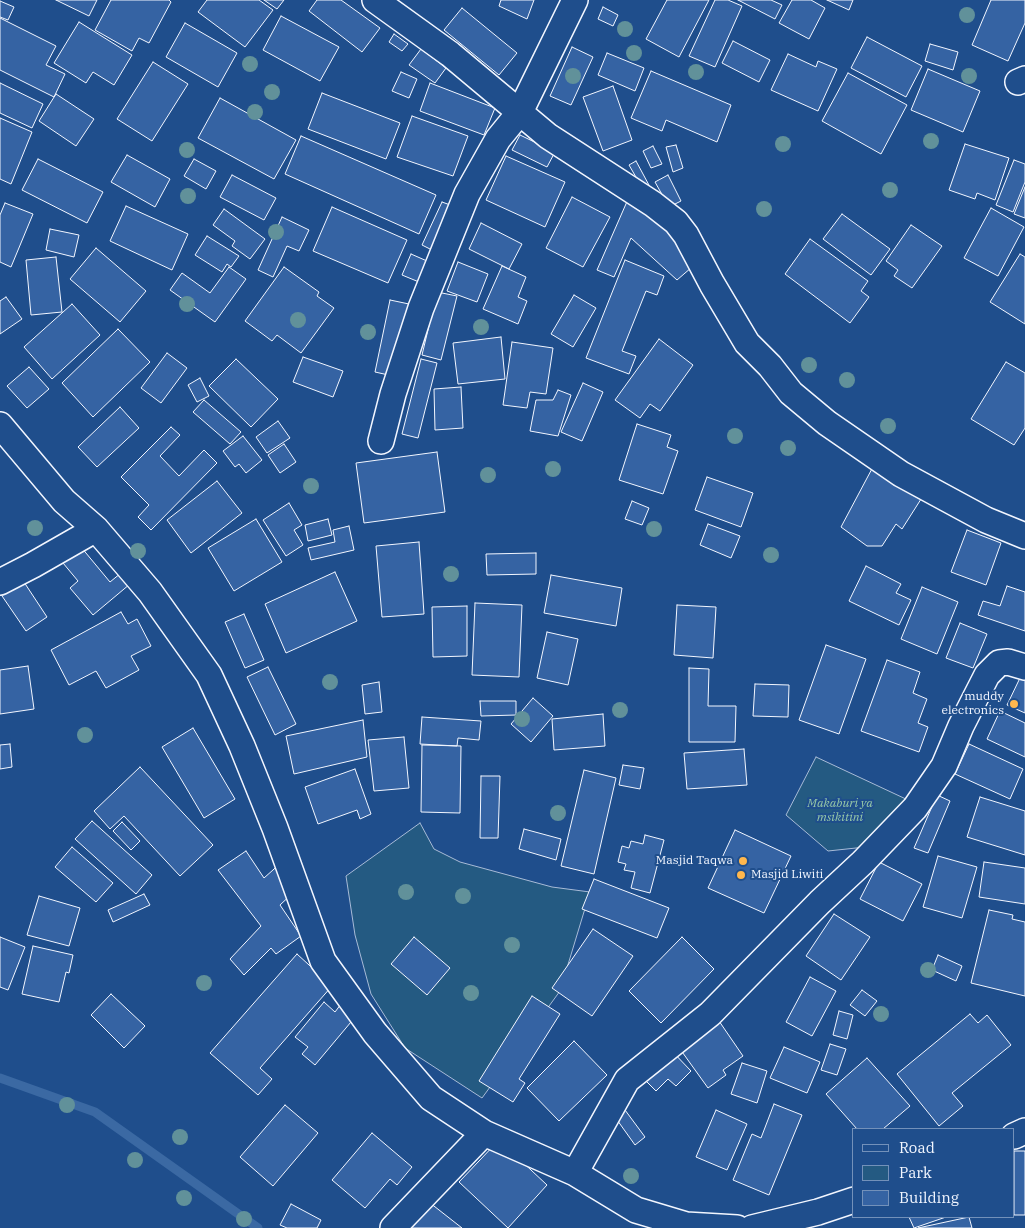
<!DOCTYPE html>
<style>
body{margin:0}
#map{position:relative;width:1025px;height:1228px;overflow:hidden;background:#1f4e8c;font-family:"IBM Plex Serif",serif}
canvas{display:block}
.legend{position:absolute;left:852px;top:1128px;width:162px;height:90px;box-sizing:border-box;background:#1f4e8c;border:1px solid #7391ba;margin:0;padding:6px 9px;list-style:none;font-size:15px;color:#f2f6ff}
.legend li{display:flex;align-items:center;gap:10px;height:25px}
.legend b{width:25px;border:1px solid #7391ba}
</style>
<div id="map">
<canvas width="1025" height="1228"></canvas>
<ul class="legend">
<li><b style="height:6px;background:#1f4e8c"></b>Road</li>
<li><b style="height:14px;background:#245a82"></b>Park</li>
<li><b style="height:14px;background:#3563a3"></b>Building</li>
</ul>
</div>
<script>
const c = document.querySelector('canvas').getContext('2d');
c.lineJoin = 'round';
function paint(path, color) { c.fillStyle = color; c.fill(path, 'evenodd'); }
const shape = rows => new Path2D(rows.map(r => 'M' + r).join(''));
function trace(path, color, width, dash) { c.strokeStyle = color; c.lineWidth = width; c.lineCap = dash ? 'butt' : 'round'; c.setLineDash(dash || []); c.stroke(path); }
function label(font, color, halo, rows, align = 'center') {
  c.font = font + ' "IBM Plex Serif",serif'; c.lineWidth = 4; c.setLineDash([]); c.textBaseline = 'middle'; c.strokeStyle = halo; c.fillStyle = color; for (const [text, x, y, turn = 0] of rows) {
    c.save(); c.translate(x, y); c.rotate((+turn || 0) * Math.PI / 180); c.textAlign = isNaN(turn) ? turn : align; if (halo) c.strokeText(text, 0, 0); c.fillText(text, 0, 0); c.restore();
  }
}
const green = shape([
 [816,757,908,800,884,845,828,851,786,815,816,757],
 [420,823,434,849,460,862,552,887,590,892,560,991,482,1098,405,1048,371,994,355,935,346,876,420,823]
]);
paint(green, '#245a82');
trace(green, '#a8bbd7', 1);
trace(shape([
 [0,1078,95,1112,258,1228]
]), '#3b69a3', 9);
const building = shape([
 [56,0,97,0,89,16,56,0],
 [111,0,169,0,171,2,149,43,139,38,132,51,95,30,111,0],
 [207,0,259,0,273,10,245,47,198,12,207,0],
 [264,0,284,0,277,9,264,0],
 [317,0,341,0,380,28,362,52,309,11,317,0],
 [501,0,534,0,527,19,499,6,501,0],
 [667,0,709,0,679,57,646,39,667,0],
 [715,0,728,0,742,6,715,67,689,56,715,0],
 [738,0,771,0,782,5,775,19,738,0],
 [792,0,811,0,825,8,809,39,779,23,792,0],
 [827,0,853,0,849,10,827,0],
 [991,0,1025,0,1025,23,1008,61,972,45,991,0],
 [0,1,14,7,8,20,0,17,0,1],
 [603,7,618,15,613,26,598,19,603,7],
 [462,8,517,53,499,75,444,30,462,8],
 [281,16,339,47,320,81,263,50,281,16],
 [0,18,56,46,46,65,65,74,54,97,0,70,0,18],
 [79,22,132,55,114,85,93,72,86,83,54,63,79,22],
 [185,23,237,53,218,87,166,57,185,23],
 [394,34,408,44,402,51,389,42,394,34],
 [867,37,922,66,906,97,851,68,867,37],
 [733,41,770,60,759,82,722,63,733,41],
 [930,44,958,52,953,70,925,61,930,44],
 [572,47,593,57,571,105,550,96,572,47],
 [421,49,446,68,435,83,409,65,421,49],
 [607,53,644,68,635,91,598,75,607,53],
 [788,54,816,67,818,61,837,69,818,111,771,90,788,54],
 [153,62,188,84,152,141,117,119,153,62],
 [928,69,980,91,963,132,911,110,928,69],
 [651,71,731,105,717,142,666,120,662,131,631,118,651,71],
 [401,72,417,79,409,98,392,91,401,72],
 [848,73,907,105,881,154,822,121,848,73],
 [0,83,43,104,32,128,0,113,0,83],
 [430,83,495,108,484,135,420,111,430,83],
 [613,86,632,140,603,151,583,97,613,86],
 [322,93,400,123,386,159,308,129,322,93],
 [56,94,94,119,76,146,39,121,56,94],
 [220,98,296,140,274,179,198,138,220,98],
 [412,116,468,136,453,176,397,157,412,116],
 [0,118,32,132,11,184,0,179,0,118],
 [520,135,555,152,547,167,512,150,520,135],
 [301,136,436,195,419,234,285,174,301,136],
 [965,144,1009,158,995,200,977,193,975,199,949,190,965,144],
 [676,145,683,168,673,172,666,147,676,145],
 [653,146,662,164,651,168,643,151,653,146],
 [127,155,170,179,155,207,111,182,127,155],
 [506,156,565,182,545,227,486,200,506,156],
 [38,159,103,192,87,223,22,190,38,159],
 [194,159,216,171,206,189,184,176,194,159],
 [1014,160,1025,164,1025,182,1013,212,996,205,1014,160],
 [636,161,650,187,644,191,629,165,636,161],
 [232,175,276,198,264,220,220,197,232,175],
 [668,175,681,201,669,207,655,182,668,175],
 [1025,187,1025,218,1014,214,1025,187],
 [572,197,610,217,583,267,546,248,572,197],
 [629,197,648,207,699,261,677,280,631,238,614,277,597,270,629,197],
 [442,202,453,206,434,251,422,245,442,202],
 [5,203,33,214,11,267,0,262,0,215,5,203],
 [126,206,188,234,172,270,110,241,126,206],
 [332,207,407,240,388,283,313,251,332,207],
 [991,208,1024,227,998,276,964,258,991,208],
 [224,209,265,239,250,259,232,246,235,241,213,225,224,209],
 [842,214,890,249,871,275,823,239,842,214],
 [282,217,309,230,299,251,287,246,273,277,258,270,282,217],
 [481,223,522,244,509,269,469,249,481,223],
 [911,225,942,246,912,288,894,276,898,270,886,261,911,225],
 [50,229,79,235,74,257,46,250,50,229],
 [207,236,239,256,231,267,227,264,222,272,195,255,207,236],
 [810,239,868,281,861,291,869,297,850,323,785,274,810,239],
 [96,248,146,291,120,322,70,279,96,248],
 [411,254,427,261,419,282,402,275,411,254],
 [1020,254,1025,257,1025,324,990,302,1020,254],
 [56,257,62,312,31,315,26,260,56,257],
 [625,260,664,276,657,295,646,291,622,351,636,356,629,374,586,358,625,260],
 [458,262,488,274,477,302,447,291,458,262],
 [502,266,526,277,518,297,527,301,518,324,483,309,502,266],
 [229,267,246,279,215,322,170,290,182,273,210,293,229,267],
 [284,267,319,292,317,296,334,308,301,353,277,335,272,341,245,321,284,267],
 [437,292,457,296,441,360,422,355,437,292],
 [574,295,596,308,573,347,551,334,574,295],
 [6,297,22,319,0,334,0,301,6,297],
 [390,300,409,304,393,376,375,372,390,300],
 [72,304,100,335,52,379,24,347,72,304],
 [118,329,150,362,93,417,62,383,118,329],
 [501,337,505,379,458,384,453,343,501,337],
 [659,339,693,365,660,411,650,404,640,418,615,400,659,339],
 [512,342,553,348,546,394,530,392,527,408,503,405,512,342],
 [167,353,187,368,161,403,141,388,167,353],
 [303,357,343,371,333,397,293,382,303,357],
 [236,359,278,399,251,427,209,386,236,359],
 [421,359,437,363,418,438,402,434,421,359],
 [1006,362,1025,373,1025,428,1014,445,971,419,1006,362],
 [29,367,49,389,27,408,7,386,29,367],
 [200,378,209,396,197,402,188,385,200,378],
 [583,383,603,392,582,441,561,432,583,383],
 [461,387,463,428,435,430,434,389,461,387],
 [558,390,571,395,558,436,530,431,536,400,553,400,558,390],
 [204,400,241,432,230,444,193,412,204,400],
 [120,407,139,428,97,467,78,447,120,407],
 [278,421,290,438,267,453,256,437,278,421],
 [637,424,671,435,667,447,678,451,663,494,619,480,637,424],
 [171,427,180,435,160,456,179,476,204,450,217,463,151,530,138,517,149,505,121,477,171,427],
 [243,436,262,460,246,473,239,464,235,467,223,451,243,436],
 [284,444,296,462,280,473,268,455,284,444],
 [437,452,445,512,364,523,356,463,437,452],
 [874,465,923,496,902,529,896,524,882,546,867,546,841,527,874,465],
 [707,477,753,493,741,527,695,510,707,477],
 [217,481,242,513,191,553,167,520,217,481],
 [632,501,649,508,642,525,625,519,632,501],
 [289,503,302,525,294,530,303,545,286,556,263,520,289,503],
 [256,519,282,562,234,591,208,548,256,519],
 [328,519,332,535,308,541,305,525,328,519],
 [708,524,740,536,731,558,700,545,708,524],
 [349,526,354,550,311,560,308,548,335,542,333,530,349,526],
 [967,530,1001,543,986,585,951,572,967,530],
 [76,541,110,582,121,573,130,584,93,615,70,588,78,581,58,557,76,541],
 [419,542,424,614,382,617,376,546,419,542],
 [536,553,536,574,487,575,486,554,536,553],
 [866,566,901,584,896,593,911,600,899,625,849,601,866,566],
 [335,572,357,621,286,653,265,604,335,572],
 [551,575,622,588,616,626,544,613,551,575],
 [20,576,47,617,26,631,0,593,20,576],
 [1007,586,1025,592,1025,631,978,615,983,601,1000,606,1007,586],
 [922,587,958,602,937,654,901,639,922,587],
 [475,603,522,605,519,677,472,675,475,603],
 [677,605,716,607,713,658,674,655,677,605],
 [467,606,467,656,433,657,432,607,467,606],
 [121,612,128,624,137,619,151,646,131,656,139,670,106,688,96,671,69,685,51,650,121,612],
 [244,614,264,660,245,668,225,622,244,614],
 [960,623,987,634,973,668,946,658,960,623],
 [547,632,578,639,568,685,537,678,547,632],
 [826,645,866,659,839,734,799,720,826,645],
 [887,660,920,672,913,693,927,699,918,723,928,727,919,752,861,731,887,660],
 [28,666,34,709,0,714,0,670,28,666],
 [268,667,296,724,275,735,247,677,268,667],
 [689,668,709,669,708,706,736,706,735,742,689,742,689,668],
 [1020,678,1025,680,1025,713,1007,705,1020,678],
 [379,682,382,712,365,714,362,685,379,682],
 [755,684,789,685,788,717,753,716,755,684],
 [533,698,553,716,531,742,511,724,533,698],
 [480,701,516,701,516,715,481,716,480,701],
 [1000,711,1025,723,1025,757,987,739,1000,711],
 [603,714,605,746,554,750,552,719,603,714],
 [422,717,481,721,479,740,458,738,457,746,420,744,422,717],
 [363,720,367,757,294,774,286,736,363,720],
 [193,728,235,799,204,818,162,747,193,728],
 [404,737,409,788,374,791,368,740,404,737],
 [10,744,12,767,0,769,0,745,10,744],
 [969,744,1023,769,1010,799,955,774,969,744],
 [422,745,461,746,460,813,421,812,422,745],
 [744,749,747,785,687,789,684,753,744,749],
 [623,765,644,768,640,789,619,785,623,765],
 [140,767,213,845,180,876,124,816,110,829,94,811,140,767],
 [355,769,371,814,360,819,357,810,318,824,305,787,355,769],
 [584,770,616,778,594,874,561,866,584,770],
 [481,776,500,776,498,838,480,838,481,776],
 [937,795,950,801,928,853,914,848,937,795],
 [980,797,1025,811,1025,855,967,837,980,797],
 [92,821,152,875,136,894,75,839,92,821],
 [122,822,140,841,131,850,113,831,122,822],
 [524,829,561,839,556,860,519,849,524,829],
 [735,830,791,856,764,913,708,888,735,830],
 [645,835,664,840,650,893,631,888,635,872,624,870,626,864,618,862,622,846,629,848,631,841,643,844,645,835],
 [72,847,113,883,96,902,55,867,72,847],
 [246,851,264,878,283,861,295,891,280,905,301,936,276,954,271,948,244,975,230,959,261,926,218,870,246,851],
 [938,856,977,867,962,918,923,907,938,856],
 [879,862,922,884,903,921,860,899,879,862],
 [984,862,1025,868,1025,904,979,897,984,862],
 [594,879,669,908,657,938,582,909,594,879],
 [144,894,150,905,113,922,108,910,144,894],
 [39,896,80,908,69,946,27,935,39,896],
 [989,910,1013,915,1012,919,1025,922,1025,996,971,983,989,910],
 [834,914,870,937,841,980,806,956,834,914],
 [593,929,633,956,592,1016,552,988,593,929],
 [0,937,25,947,8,990,0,987,0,937],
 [414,937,450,968,427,995,391,964,414,937],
 [682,937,714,969,661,1023,629,991,682,937],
 [33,946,73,955,69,973,66,972,59,1002,22,994,33,946],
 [297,954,332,986,260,1068,272,1079,258,1095,210,1053,297,954],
 [938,955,962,966,956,981,932,970,938,955],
 [810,977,836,991,812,1036,786,1022,810,977],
 [862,990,877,1001,865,1016,850,1005,862,990],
 [111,994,145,1026,124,1048,91,1015,111,994],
 [532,996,560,1014,519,1079,525,1083,513,1102,479,1081,532,996],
 [324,1002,335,1012,341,1004,356,1016,315,1065,302,1054,308,1047,295,1037,324,1002],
 [839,1011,853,1015,847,1039,833,1035,839,1011],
 [970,1014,978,1023,987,1015,1011,1045,952,1093,963,1106,939,1126,897,1074,970,1014],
 [719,1021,743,1056,723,1070,726,1075,708,1088,680,1049,719,1021],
 [574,1041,607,1075,559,1121,527,1088,574,1041],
 [830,1044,846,1049,837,1075,821,1070,830,1044],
 [784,1047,820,1062,807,1093,770,1078,784,1047],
 [670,1049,691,1071,676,1086,668,1079,656,1091,642,1077,670,1049],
 [867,1058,910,1106,883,1129,857,1129,826,1094,867,1058],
 [742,1063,767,1071,757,1103,731,1094,742,1063],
 [774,1104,802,1115,769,1195,733,1180,752,1134,761,1138,774,1104],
 [285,1105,318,1133,273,1186,240,1157,285,1105],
 [625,1110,645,1137,635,1145,615,1117,625,1110],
 [716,1110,747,1124,727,1170,696,1157,716,1110],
 [372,1133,412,1167,397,1185,390,1179,365,1208,332,1180,372,1133],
 [499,1140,547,1185,508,1228,459,1182,499,1140],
 [1014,1151,1025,1151,1025,1215,1014,1215,1014,1151],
 [425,1199,462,1228,402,1228,425,1199],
 [291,1204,321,1220,317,1228,287,1228,280,1225,291,1204],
 [909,1217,946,1217,914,1228,909,1217],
 [969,1217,972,1228,918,1228,969,1217]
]);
paint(building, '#3563a3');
trace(building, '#f2f6ff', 1);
const minor = shape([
 [375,0,450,54,548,136,653,204,676,222,686,235,712,284,747,343,770,366,791,393,827,423,901,474,986,520,1025,536],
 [1018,82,1025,79],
 [0,425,64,501,96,529,150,592,209,675,242,746,275,828,323,961,375,1033,431,1098,484,1133,575,1173,636,1210,686,1225,737,1228],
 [381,441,393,394,421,308,467,194,498,139,520,112,575,0],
 [0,582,33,565,96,529],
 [1014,1136,1025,1131],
 [575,1173,627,1080,710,1014,820,902,863,862,915,808,944,766,961,726,987,675,999,663,1008,662,1025,667],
 [393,1228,484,1133],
 [752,1228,818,1212,854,1200]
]);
trace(minor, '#f2f6ff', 28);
trace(minor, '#1f4e8c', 25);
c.fillStyle = '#61919a';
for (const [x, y] of [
 [967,15],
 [625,29],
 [634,53],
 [250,64],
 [696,72],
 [573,76],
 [969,76],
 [272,92],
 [255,112],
 [931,141],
 [783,144],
 [187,150],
 [890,190],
 [188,196],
 [764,209],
 [276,232],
 [187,304],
 [298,320],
 [481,327],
 [368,332],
 [809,365],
 [847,380],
 [888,426],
 [735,436],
 [788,448],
 [553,469],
 [488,475],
 [311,486],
 [35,528],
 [654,529],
 [138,551],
 [771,555],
 [451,574],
 [330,682],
 [620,710],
 [522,719],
 [85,735],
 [558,813],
 [406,892],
 [463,896],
 [512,945],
 [928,970],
 [204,983],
 [471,993],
 [881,1014],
 [67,1105],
 [180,1137],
 [135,1160],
 [631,1176],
 [184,1198],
 [244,1219]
]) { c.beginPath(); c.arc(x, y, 8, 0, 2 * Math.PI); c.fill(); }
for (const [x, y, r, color] of [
 [1014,704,5,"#ffb74d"],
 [743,861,5,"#ffb74d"],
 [741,875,5,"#ffb74d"]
]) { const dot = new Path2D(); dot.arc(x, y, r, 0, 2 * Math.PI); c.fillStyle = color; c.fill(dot); trace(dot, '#1f4e8c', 2); }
label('12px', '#f2f6ff', '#1f4e8c', [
 ["muddy",1004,697],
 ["electronics",1004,711],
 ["Masjid Taqwa",733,861],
 ["Masjid Liwiti",751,875,"left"]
], 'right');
label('italic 12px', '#97c8a6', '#1f4e8c', [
 ["Makaburi ya",840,804],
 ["msikitini",840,818]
]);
</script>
